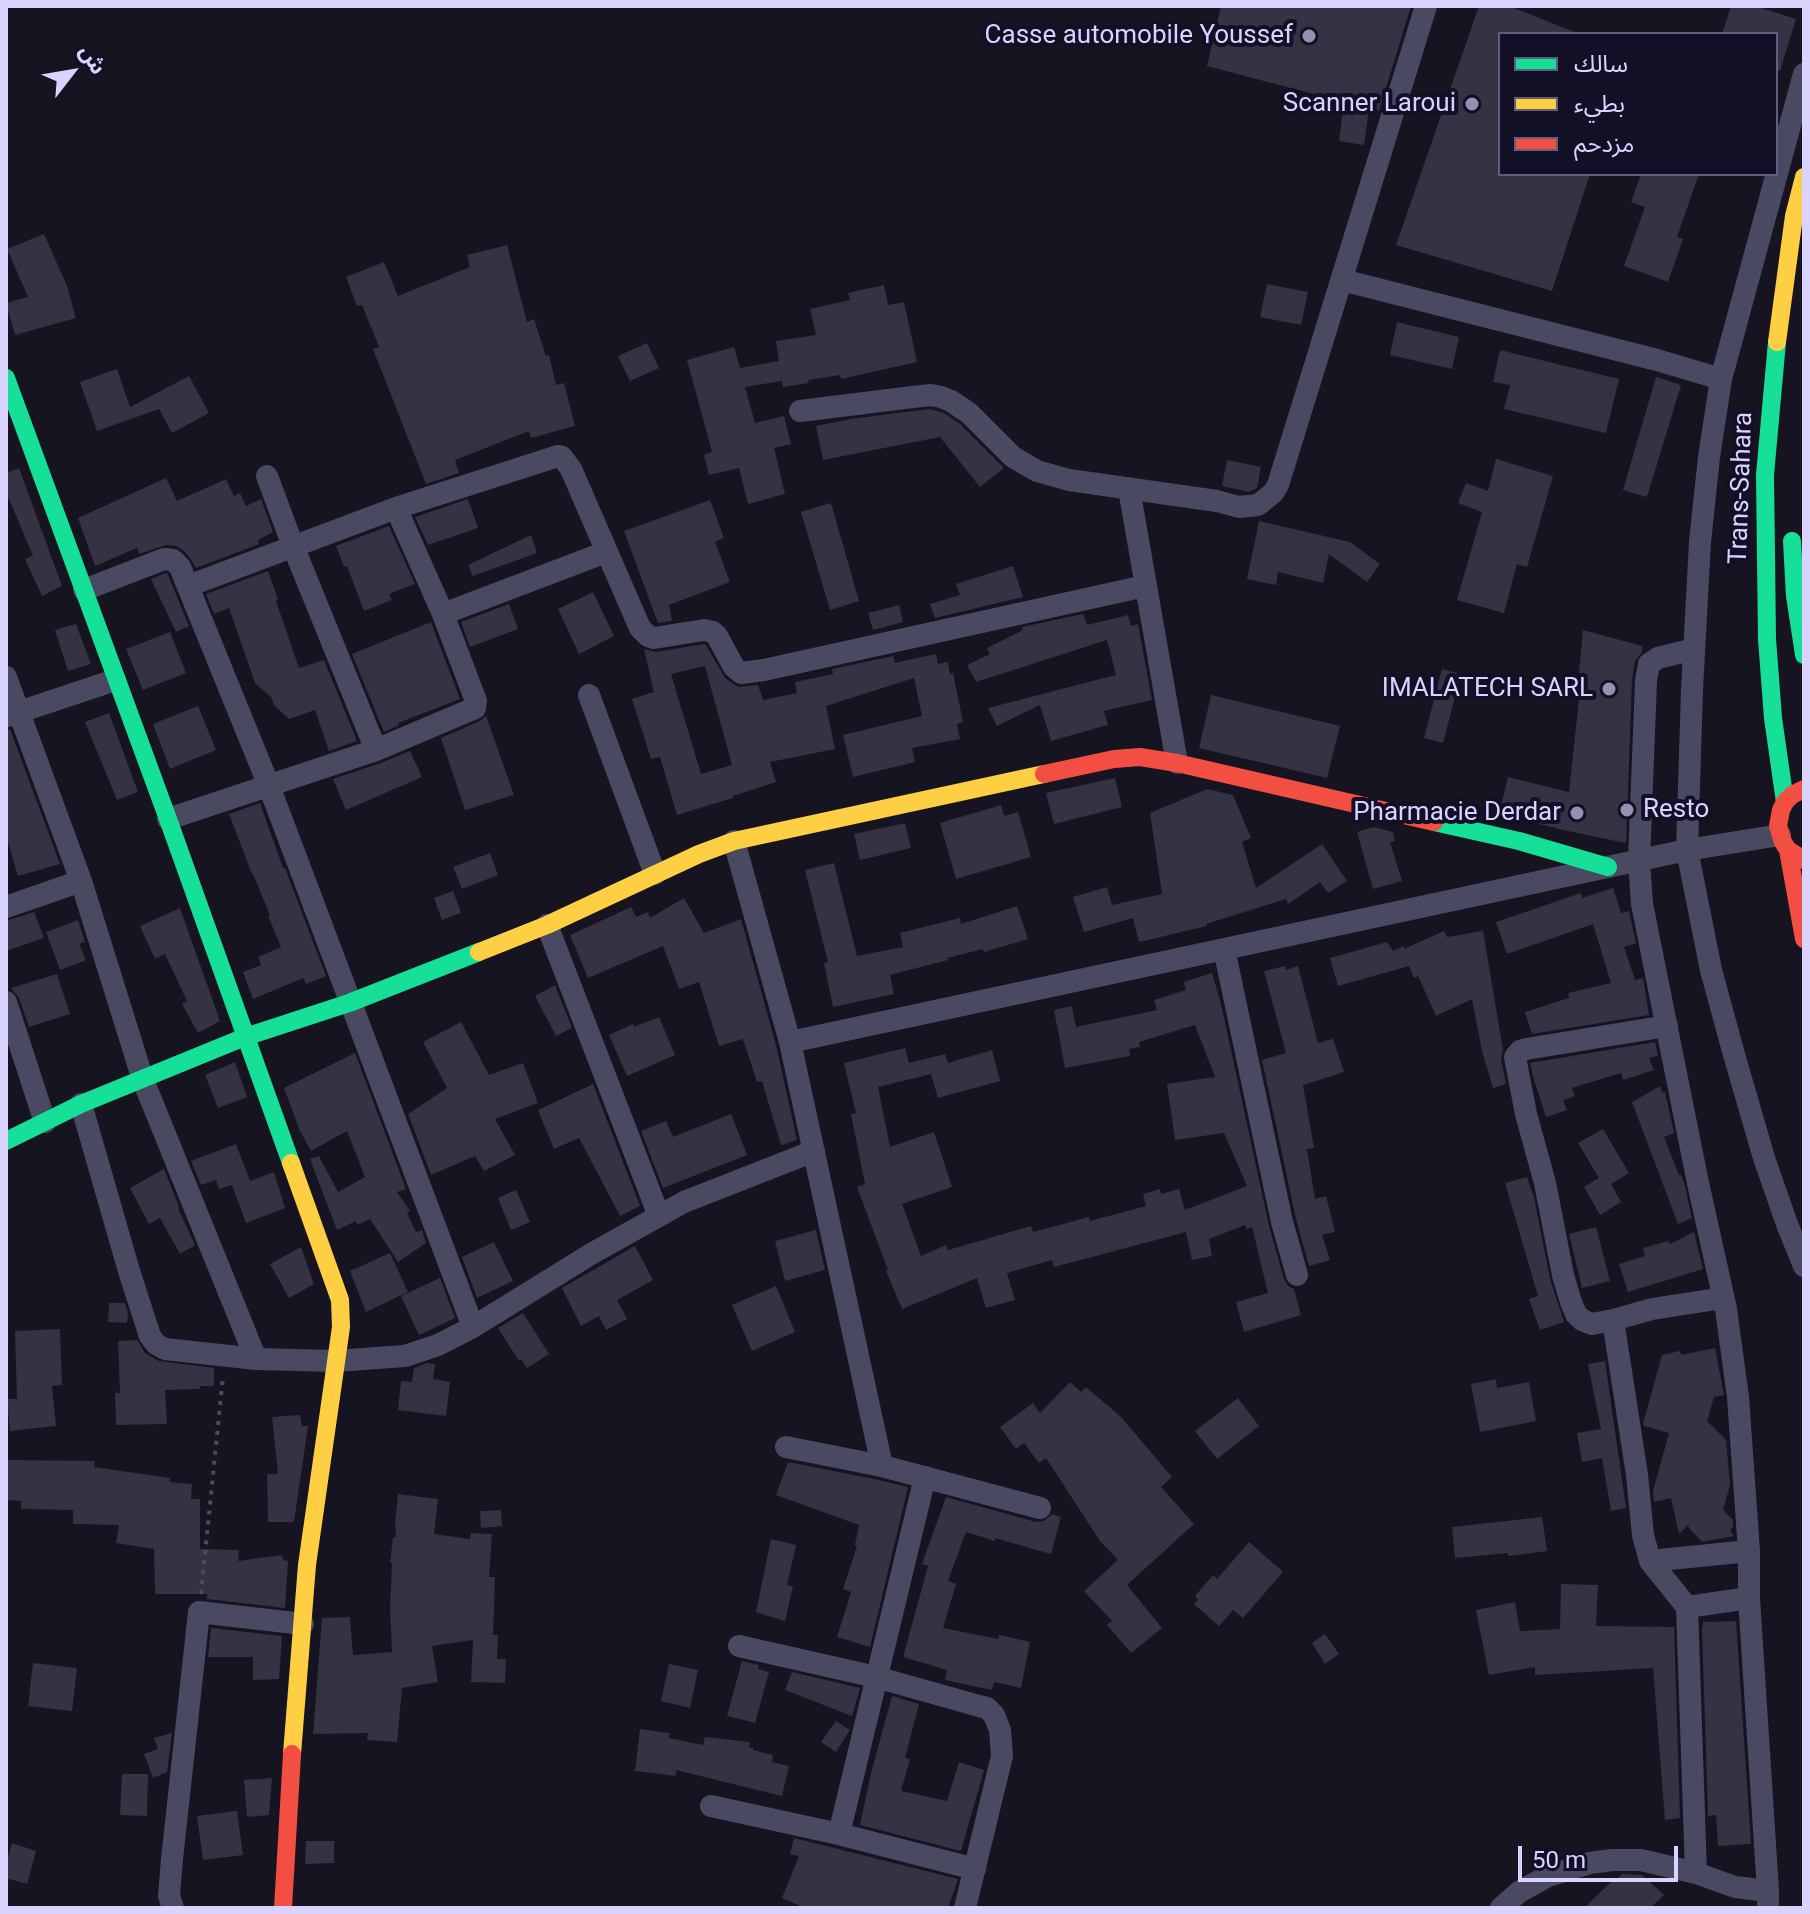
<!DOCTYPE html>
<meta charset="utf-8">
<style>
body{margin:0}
#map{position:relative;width:1810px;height:1914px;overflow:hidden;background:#161421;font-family:Roboto,"Noto Sans Arabic",sans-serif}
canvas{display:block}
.frame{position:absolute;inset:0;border:8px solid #d9d4ff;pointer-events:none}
.legend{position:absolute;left:1498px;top:32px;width:280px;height:144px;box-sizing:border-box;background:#130f26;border:2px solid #625e7d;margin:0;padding:10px 14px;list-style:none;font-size:24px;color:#d9d4ff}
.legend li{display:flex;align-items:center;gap:16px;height:40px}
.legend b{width:40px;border:2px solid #625e7d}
.north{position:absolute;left:32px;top:32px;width:80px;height:80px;-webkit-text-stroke:6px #130f26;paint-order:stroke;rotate:59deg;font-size:22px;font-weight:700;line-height:32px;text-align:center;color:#d9d4ff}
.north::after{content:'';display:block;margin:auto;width:28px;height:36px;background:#d9d4ff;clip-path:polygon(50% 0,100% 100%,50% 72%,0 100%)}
.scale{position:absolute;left:1518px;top:1846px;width:160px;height:36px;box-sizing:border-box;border:4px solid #d9d4ff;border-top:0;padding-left:10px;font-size:24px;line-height:28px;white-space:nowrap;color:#d9d4ff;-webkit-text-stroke:6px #130f26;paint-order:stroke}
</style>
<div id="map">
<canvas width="1810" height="1914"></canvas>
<div class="frame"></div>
<ul class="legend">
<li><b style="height:10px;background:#16e098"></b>سالك</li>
<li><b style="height:10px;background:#ffcf43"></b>بطيء</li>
<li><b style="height:10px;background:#f24e42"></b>مزدحم</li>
</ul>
<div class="north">ش</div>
<div class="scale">50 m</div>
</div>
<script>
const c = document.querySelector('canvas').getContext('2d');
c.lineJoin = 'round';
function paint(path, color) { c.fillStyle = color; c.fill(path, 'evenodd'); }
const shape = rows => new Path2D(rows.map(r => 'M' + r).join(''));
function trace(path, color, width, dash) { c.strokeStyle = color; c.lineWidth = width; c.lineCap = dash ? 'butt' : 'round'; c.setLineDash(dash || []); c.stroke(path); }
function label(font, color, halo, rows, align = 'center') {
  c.font = font + ' Roboto,sans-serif'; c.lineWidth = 8; c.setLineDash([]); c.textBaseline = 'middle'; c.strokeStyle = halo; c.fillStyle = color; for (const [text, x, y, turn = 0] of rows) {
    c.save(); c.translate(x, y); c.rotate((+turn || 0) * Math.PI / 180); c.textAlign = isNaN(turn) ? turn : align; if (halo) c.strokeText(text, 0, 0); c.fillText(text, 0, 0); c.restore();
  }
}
paint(shape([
 [1221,6,1411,6,1379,111,1369,109,1364,145,1339,141,1344,102,1207,66],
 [1479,6,1509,6,1577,33,1500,34,1500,174,1590,174,1552,291,1396,245],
 [1731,6,1755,6,1796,19,1780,71,1776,70,1776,34,1722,34],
 [1641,174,1699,174,1677,237,1683,239,1668,282,1624,266,1645,207,1631,202],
 [44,234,67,286,76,318,15,335,6,303,28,297,7,249],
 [507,245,527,322,534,319,546,356,549,355,556,385,564,383,575,426,531,438,529,431,455,460,459,473,426,484,373,349,379,347,362,305,357,306,346,277,384,262,398,296,470,267,467,255],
 [1267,284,1308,292,1301,325,1260,317],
 [884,285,888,305,904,302,917,362,841,379,840,375,808,380,809,383,783,387,782,381,745,387,755,423,784,416,791,444,774,448,785,494,748,504,739,468,709,475,704,455,712,452,687,360,734,347,740,368,779,361,776,341,816,335,810,309,850,300,848,293],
 [1397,322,1459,337,1452,369,1390,355],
 [647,343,659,368,630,381,618,356],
 [1500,350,1619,379,1606,433,1504,409,1510,385,1493,382],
 [117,369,130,407,189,376,209,413,172,433,159,409,97,431,80,382],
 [1656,377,1681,385,1647,497,1623,490],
 [930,409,944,413,960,424,1004,468,980,487,940,437,823,460,816,426,850,419],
 [1496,459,1553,476,1527,567,1517,564,1504,613,1457,600,1482,512,1458,503,1466,483,1488,491],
 [1227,460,1261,467,1257,488,1249,492,1222,486],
 [19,468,62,586,42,596,25,559,33,556,6,492,6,473],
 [166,478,177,501,226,479,234,496,240,493,246,506,261,499,273,532,258,540,259,544,196,568,190,558,183,550,176,546,166,545,139,554,137,548,95,566,78,518],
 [468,499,478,528,428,545,415,517],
 [710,500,724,538,715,542,730,582,669,605,672,621,658,623,624,531],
 [831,503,859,601,830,610,801,512],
 [1259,521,1350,542,1380,564,1367,582,1329,554,1323,583,1278,572,1276,585,1247,579],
 [389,526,415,584,389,594,392,600,364,611,347,566,344,567,336,546],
 [531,535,537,553,473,576,468,565],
 [1013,566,1023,597,935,618,930,604,960,595,956,584],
 [268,571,278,599,276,601,299,668,324,660,357,741,329,751,315,710,289,719,274,705,271,697,255,683,229,608,214,614,206,594],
 [166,573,168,575,189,626,176,632,151,579],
 [593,592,614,636,579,654,558,609],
 [509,604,518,629,470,647,461,622],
 [899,605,903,622,873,630,868,613],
 [1083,614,1087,625,1128,615,1131,626,1138,624,1152,700,1104,711,1108,725,1051,741,1040,705,997,726,988,708,1116,675,1107,640,976,682,967,665,990,654,987,648,1023,630,1022,627],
 [431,622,460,699,398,723,399,725,384,732,352,654],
 [76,624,91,664,68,671,55,630],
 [1583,630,1642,646,1642,652,1635,661,1632,680,1626,843,1563,830,1499,814,1508,777,1569,792,1579,699,1579,673],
 [170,632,186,673,143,690,126,649],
 [704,644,706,645,725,678,738,687,758,685,763,700,797,693,795,682,833,674,832,669,893,656,895,663,936,654,938,664,948,662,950,674,953,673,963,722,957,724,960,739,912,748,915,762,853,777,843,735,922,716,914,678,826,706,835,749,770,762,776,782,733,796,733,798,677,815,660,757,651,759,632,699,654,692,644,649,656,652],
 [705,666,732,765,701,774,671,674],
 [1442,669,1461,674,1443,743,1424,738],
 [1211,695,1340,726,1327,778,1199,748],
 [198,706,216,750,170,769,153,724],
 [109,713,138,792,117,800,85,722],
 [486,716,514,795,465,810,441,738,480,721],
 [10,729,60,864,18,876,6,835,6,730],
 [410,751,422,777,346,810,333,779,381,763],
 [1115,778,1122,807,1054,824,1046,793],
 [1207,789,1233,795,1251,838,1242,842,1256,888,1322,844,1347,881,1328,893,1320,882,1288,904,1286,899,1206,924,1207,926,1139,942,1133,918,1084,932,1073,897,1107,887,1112,905,1162,894,1150,813],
 [260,803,283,868,285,868,326,976,306,984,303,978,253,999,243,972,261,965,258,957,281,947,268,916,270,915,253,874,252,874,229,814],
 [1001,805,1004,816,1018,812,1031,857,956,879,940,823],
 [905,823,911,848,860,860,854,834],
 [1374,827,1393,832,1395,841,1390,842,1402,881,1373,889,1357,832],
 [490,853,498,875,462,889,453,867],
 [834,863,857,956,903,947,900,933,960,918,961,924,1017,906,1028,939,984,952,983,949,947,958,948,960,890,975,894,994,833,1007,824,963,828,962,805,870],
 [1613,888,1621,913,1629,911,1636,943,1624,947,1635,980,1643,978,1649,1015,1532,1034,1525,1012,1569,998,1568,993,1611,983,1593,924,1507,954,1496,922,1581,893,1582,898],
 [453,891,461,913,442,920,434,898],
 [684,898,704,933,741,919,776,1045,797,1140,781,1145,762,1081,757,1082,743,1039,719,1046,699,982,679,989,663,946,588,978,570,935,631,907,636,917,648,912,650,918],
 [180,908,220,1021,198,1033,182,1004,187,1001,165,954,155,959,140,926],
 [34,912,44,938,6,951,6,921],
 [78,920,85,942,79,944,86,960,60,970,46,932],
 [1444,931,1447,937,1483,931,1503,1050,1501,1059,1506,1084,1493,1088,1482,1051,1472,999,1436,1016,1418,976,1414,978,1409,966,1338,986,1330,958,1387,942,1393,951,1404,946,1404,949],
 [1285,966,1286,970,1298,966,1318,1043,1333,1039,1344,1072,1303,1085,1314,1148,1307,1149,1315,1199,1326,1196,1335,1232,1322,1235,1330,1260,1309,1266,1296,1219,1262,1060,1286,1053,1264,971],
 [1212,973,1221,1004,1269,1226,1284,1279,1288,1286,1294,1289,1301,1315,1244,1332,1236,1302,1268,1293,1252,1227,1247,1229,1245,1225,1209,1239,1212,1256,1192,1260,1186,1232,1054,1267,1052,1260,1007,1273,1015,1300,986,1308,977,1278,902,1309,886,1271,888,1270,857,1187,865,1184,851,1114,856,1113,844,1063,905,1048,909,1063,945,1054,948,1063,992,1050,1000,1081,938,1098,931,1074,878,1087,890,1147,934,1132,952,1187,902,1204,921,1256,946,1245,948,1250,1031,1226,1033,1232,1089,1217,1090,1221,1146,1206,1143,1194,1160,1189,1161,1194,1179,1189,1185,1210,1247,1186,1224,1133,1175,1140,1167,1084,1215,1077,1195,1025,1139,1042,1140,1047,1129,1049,1130,1056,1065,1068,1054,1010,1072,1006,1076,1027,1157,1010,1154,1000,1186,990,1184,982],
 [57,974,70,1014,29,1027,19,998,11,988],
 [555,985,572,1028,556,1036,535,996],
 [659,1017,675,1055,627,1076,609,1035,633,1024,634,1027],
 [461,1022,489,1075,523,1063,538,1103,495,1119,515,1155,484,1171,475,1156,431,1175,408,1114,447,1088,423,1042],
 [1655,1042,1658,1056,1649,1058,1654,1070,1623,1080,1621,1073,1572,1088,1575,1096,1563,1100,1567,1110,1546,1117,1534,1080,1530,1063],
 [355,1053,406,1189,397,1192,410,1211,407,1213,416,1232,422,1230,426,1243,398,1262,370,1219,357,1225,356,1221,337,1230,310,1159,319,1156,338,1192,365,1177,347,1131,311,1151,300,1131,284,1088],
 [235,1062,247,1097,218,1108,205,1075],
 [593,1084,640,1206,620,1216,579,1138,554,1149,538,1110],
 [1660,1086,1662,1093,1665,1092,1674,1133,1664,1137,1679,1175,1681,1175,1684,1182,1692,1218,1678,1224,1632,1102],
 [731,1114,747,1155,663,1188,641,1131,666,1121,673,1137],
 [1603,1129,1629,1173,1611,1184,1621,1202,1600,1215,1584,1187,1599,1178,1578,1143],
 [236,1144,250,1181,274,1172,285,1208,246,1223,232,1185,219,1189,216,1180,201,1185,191,1161],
 [164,1169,179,1207,178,1208,195,1245,180,1254,160,1218,149,1224,130,1188],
 [1527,1177,1534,1197,1550,1279,1564,1322,1540,1330,1529,1299,1538,1296,1505,1183],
 [516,1190,530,1222,511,1230,498,1198],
 [1596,1227,1610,1281,1582,1288,1569,1234],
 [816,1230,825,1270,785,1281,775,1241],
 [1694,1232,1703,1269,1628,1292,1619,1264,1645,1256,1643,1248,1668,1241,1670,1244],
 [494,1242,513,1281,477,1298,462,1257],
 [635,1246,653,1280,617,1300,627,1319,606,1330,599,1316,581,1326,562,1288],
 [301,1247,314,1284,289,1298,270,1264],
 [390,1253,408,1292,366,1312,350,1271],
 [440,1278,455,1318,419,1335,401,1296],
 [776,1286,795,1332,752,1351,732,1305],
 [109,1303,125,1303,128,1313,127,1323,108,1322],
 [523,1313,549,1354,527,1368,521,1359,519,1361,498,1328],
 [60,1329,62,1385,52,1386,56,1426,10,1431,7,1399,17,1399,15,1331],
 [137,1340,145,1353,159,1361,214,1368,214,1386,200,1386,200,1389,165,1390,167,1424,116,1425,115,1393,120,1393,118,1341],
 [1715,1348,1724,1395,1714,1397,1707,1421,1726,1440,1730,1485,1723,1510,1733,1520,1733,1527,1730,1530,1734,1536,1702,1542,1689,1528,1688,1525,1679,1534,1671,1498,1654,1502,1653,1491,1669,1433,1644,1426,1643,1424,1662,1355,1680,1351,1681,1355],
 [1605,1361,1626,1508,1611,1511,1602,1458,1582,1462,1577,1433,1601,1429,1588,1364],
 [427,1363,435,1364,433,1379,450,1382,446,1416,398,1410,401,1381,412,1382,414,1368],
 [1496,1379,1497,1388,1529,1382,1536,1421,1480,1432,1471,1384],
 [1070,1382,1081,1392,1086,1387,1121,1417,1172,1477,1161,1487,1194,1524,1127,1585,1162,1628,1131,1653,1107,1625,1112,1621,1084,1591,1118,1560,1100,1541,1046,1458,1039,1463,1024,1443,1016,1449,1000,1427,1033,1403,1040,1413],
 [1238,1398,1259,1426,1217,1459,1195,1431],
 [300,1415,302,1426,308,1426,294,1522,268,1522,267,1474,278,1474,272,1417],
 [6,1460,95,1461,94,1467,170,1478,169,1482,192,1484,191,1499,200,1499,200,1549,239,1550,238,1561,282,1555,283,1560,288,1561,285,1608,207,1599,207,1594,155,1594,154,1549,116,1543,119,1525,73,1524,73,1510,21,1509,21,1501,6,1500],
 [788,1462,879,1480,908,1487,870,1647,837,1637,851,1592,843,1589,857,1546,855,1545,859,1525,776,1495],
 [398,1494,438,1499,434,1534,470,1539,471,1533,492,1534,489,1577,495,1577,493,1635,498,1635,497,1659,506,1659,505,1683,471,1682,473,1640,432,1646,438,1682,402,1688,397,1742,367,1740,368,1733,313,1734,322,1618,350,1617,353,1655,392,1652,390,1608,392,1563,390,1563,393,1538,396,1537,395,1523],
 [946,1497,1036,1522,1044,1521,1052,1514,1061,1517,1051,1554,995,1538,995,1541,966,1532,948,1581,956,1584,943,1628,998,1639,999,1635,1030,1642,1021,1688,994,1682,992,1690,945,1680,947,1670,903,1657,928,1566,922,1564],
 [501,1510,502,1526,481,1528,480,1511],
 [1542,1517,1547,1551,1508,1556,1508,1553,1455,1558,1452,1527],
 [771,1539,796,1545,787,1585,793,1586,785,1621,756,1612],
 [1249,1542,1283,1572,1243,1618,1233,1610,1219,1626,1194,1604,1198,1600,1195,1596,1213,1575,1217,1579],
 [1561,1584,1598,1585,1596,1626,1674,1627,1680,1818,1665,1820,1653,1668,1535,1675,1535,1667,1489,1675,1476,1610,1515,1602,1520,1631,1560,1629],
 [1736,1621,1751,1844,1718,1846,1716,1815,1708,1816,1702,1627,1703,1627,1703,1622],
 [211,1628,282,1636,279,1679,253,1680,253,1657,208,1657],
 [1325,1634,1339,1654,1325,1664,1312,1643],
 [742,1661,759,1665,758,1669,769,1672,755,1723,727,1716],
 [33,1663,77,1668,72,1711,28,1706],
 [669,1664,698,1670,690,1708,661,1701],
 [792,1672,860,1688,852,1716,785,1690],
 [892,1696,919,1704,905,1758,910,1759,901,1791,947,1801,959,1762,984,1770,961,1851,860,1825,871,1773],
 [836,1721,850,1730,836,1752,821,1742],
 [640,1729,669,1733,669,1738,703,1745,705,1737,750,1742,749,1747,753,1748,753,1750,773,1755,772,1762,789,1766,782,1796,676,1770,676,1776,635,1771],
 [172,1733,167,1772,153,1778,144,1754,158,1749,154,1738],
 [122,1774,148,1774,147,1816,120,1815],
 [272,1778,269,1815,247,1817,244,1780],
 [237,1811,243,1855,203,1860,197,1816],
 [794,1838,958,1879,948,1908,805,1908,782,1898,799,1856,790,1854],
 [306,1841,334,1841,334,1863,305,1864],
 [12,1843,36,1851,27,1884,6,1878,6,1864],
 [1622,1874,1642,1875,1664,1895,1650,1908,1584,1908,1614,1879,1616,1881]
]), '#343243');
trace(shape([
 [201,1594,223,1376]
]), '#44505f', 4, [4, 6]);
trace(shape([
 [1804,74,1721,379,1709,457,1700,542,1692,690,1687,850,1711,970,1733,1051,1764,1158,1787,1224,1804,1266],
 [1342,280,1657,360,1721,379],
 [800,411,913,397,931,395,941,397,951,401,969,413,1013,457,1037,471,1069,480,1217,501,1239,507,1258,505,1273,493,1278,485,1426,6],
 [267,476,293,546,376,750],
 [1129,489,1177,763],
 [188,586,396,508,558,456,562,457,571,469,640,628,648,636,654,638,704,630,713,632,717,636,734,667,741,673,764,670,1145,586],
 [84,590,164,559,173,560,180,567,269,786,473,1327],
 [443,614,606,552],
 [1694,649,1658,658,1649,664,1646,681,1639,861,1642,904,1698,1183,1726,1309,1738,1397,1749,1551,1749,1598,1768,1891],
 [6,677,81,881,143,1080,256,1359],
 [589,695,655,874],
 [7,716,115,680],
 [168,819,376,750,475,708,476,701,443,614,396,508],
 [734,841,790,1042,882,1466],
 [6,907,81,881],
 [547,925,659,1216],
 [1224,949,1282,1222,1297,1275],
 [6,1002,45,1122],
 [790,1042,1687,850,1780,835],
 [81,1104,129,1271,150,1336,156,1344,165,1349,256,1359,335,1361,405,1356,438,1345,473,1327,591,1254,684,1202,814,1151],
 [1723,1298,1652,1309,1613,1320,1637,1475,1643,1535,1650,1561,1687,1607,1696,1873,1735,1887,1768,1891,1768,1908],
 [1613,1320,1592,1324,1582,1320,1576,1314,1571,1302,1563,1275,1545,1183,1526,1114,1515,1057,1520,1051,1526,1049,1667,1026],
 [786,1447,882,1466,1040,1508],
 [1650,1561,1749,1551],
 [1687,1607,1749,1598],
 [739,1646,876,1677,979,1706,987,1708,994,1715,1000,1730,1002,1756,965,1908],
 [711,1806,839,1834,975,1869],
 [839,1834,925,1477],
 [173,1908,169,1896,172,1859,199,1612,303,1624],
 [1501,1908,1519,1892,1548,1876,1590,1863,1612,1860,1641,1860,1696,1873]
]), '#4a4962', 22);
trace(shape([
 [1777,342,1765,475,1767,639,1773,718,1785,802],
 [6,378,168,819,291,1163],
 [1792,541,1795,596,1804,655],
 [1434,822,1519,841,1608,867],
 [6,1141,81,1104,245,1037,349,1003,479,952]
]), '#16e098', 18);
trace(shape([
 [1777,342,1794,216,1804,177],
 [479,952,547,925,699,854,734,841,1044,774],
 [291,1163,340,1300,341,1327,307,1565,292,1754]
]), '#ffcf43', 18);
trace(shape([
 [1044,774,1114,759,1140,757,1177,763,1434,822],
 [1804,789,1792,795,1785,802,1781,810,1778,826,1783,842,1788,850,1804,860],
 [1788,850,1804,939],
 [283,1908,292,1754]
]), '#f24e42', 18);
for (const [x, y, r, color] of [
 [1309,36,8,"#9591b1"],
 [1472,104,8,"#9591b1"],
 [1609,689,8,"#9591b1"],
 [1627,810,8,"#9591b1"],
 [1577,813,8,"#9591b1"]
]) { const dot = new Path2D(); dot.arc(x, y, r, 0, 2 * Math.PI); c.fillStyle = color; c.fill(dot); trace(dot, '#130f26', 3); }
label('26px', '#d9d4ff', '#130f26', [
 ["Casse automobile Youssef",1293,36],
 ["Scanner Laroui",1456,104],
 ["IMALATECH SARL",1593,689],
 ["Resto",1643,810,"left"],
 ["Pharmacie Derdar",1561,813]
], 'right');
label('26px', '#d9d4ff', '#130f26', [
 ["Trans-Sahara",1742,488,-88]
]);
</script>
